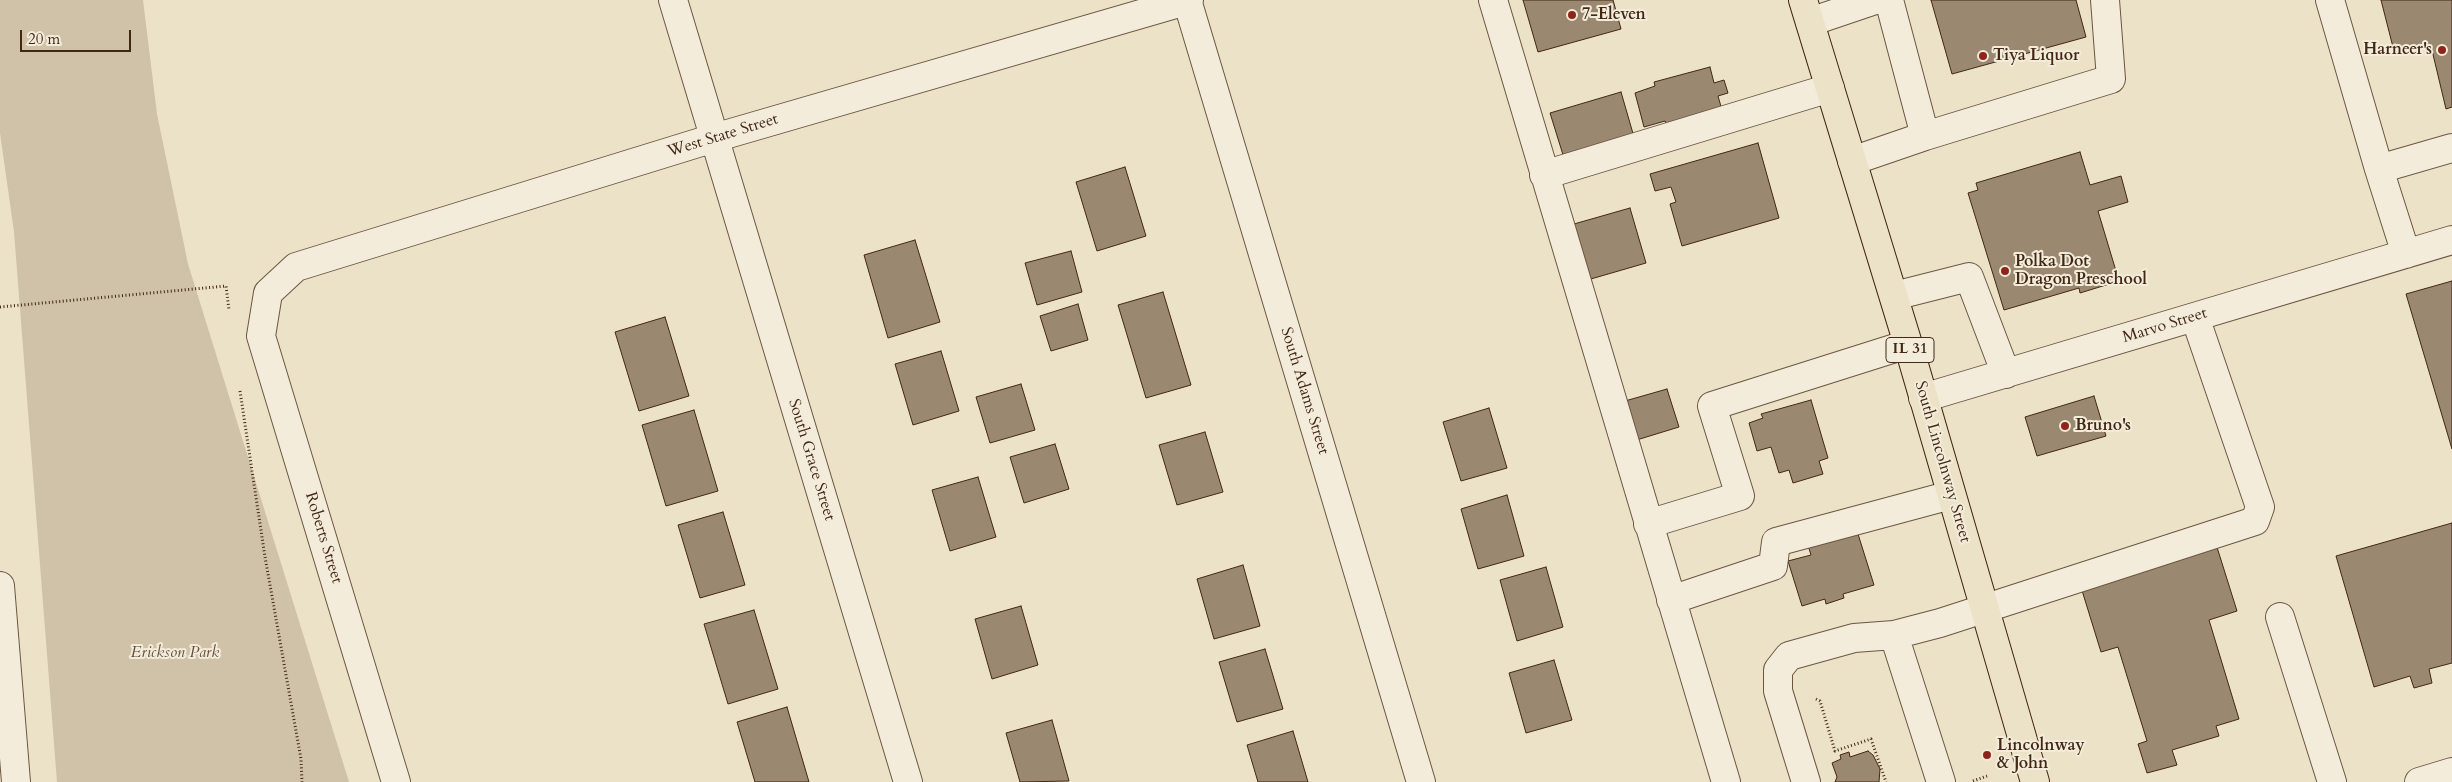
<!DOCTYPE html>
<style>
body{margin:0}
#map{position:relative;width:2452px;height:782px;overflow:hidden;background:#ece2c7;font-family:Cardo,serif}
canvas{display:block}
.scale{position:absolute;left:20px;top:30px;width:111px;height:22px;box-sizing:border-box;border:2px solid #422714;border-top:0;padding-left:6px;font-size:15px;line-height:18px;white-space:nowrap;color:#422714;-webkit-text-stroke:4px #f3ecdb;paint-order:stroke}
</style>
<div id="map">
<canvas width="2452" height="782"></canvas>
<div class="scale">20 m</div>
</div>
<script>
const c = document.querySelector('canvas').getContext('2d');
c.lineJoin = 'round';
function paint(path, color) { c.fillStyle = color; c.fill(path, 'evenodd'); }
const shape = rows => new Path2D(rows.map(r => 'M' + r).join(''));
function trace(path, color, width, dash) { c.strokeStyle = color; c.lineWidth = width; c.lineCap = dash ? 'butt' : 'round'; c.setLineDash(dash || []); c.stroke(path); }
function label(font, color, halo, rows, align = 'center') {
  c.font = font + ' Cardo,serif'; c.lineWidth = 4; c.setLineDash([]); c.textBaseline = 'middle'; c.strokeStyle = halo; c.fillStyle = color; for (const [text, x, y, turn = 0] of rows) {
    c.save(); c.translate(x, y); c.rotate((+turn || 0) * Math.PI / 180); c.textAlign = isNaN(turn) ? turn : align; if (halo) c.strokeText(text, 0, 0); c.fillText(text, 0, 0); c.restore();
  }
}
paint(shape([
 [0,0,143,0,157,114,188,264,349,782,57,782,14,232,0,133]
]), '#cfc2a9');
const building = shape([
 [1523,0,1613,0,1621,29,1538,52,1523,0],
 [1931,0,2076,0,2086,37,1952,74,1931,0],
 [2381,0,2452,0,2452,107,2446,109,2431,46,2395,55,2381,0],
 [1710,67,1714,83,1724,80,1728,93,1718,96,1722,110,1667,125,1665,121,1644,127,1635,93,1655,86,1654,82,1710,67],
 [1621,92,1634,137,1564,158,1550,113,1621,92],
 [1758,143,1779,218,1682,246,1670,204,1676,202,1671,187,1655,191,1650,174,1758,143],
 [2080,152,2090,185,2121,176,2128,202,2098,211,2119,281,2080,293,2079,288,2004,310,1968,193,1978,190,1976,183,2080,152],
 [1125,167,1146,236,1097,251,1076,182,1125,167],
 [1630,208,1646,263,1584,281,1567,226,1630,208],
 [915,240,940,322,888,338,864,255,915,240],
 [1071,251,1082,292,1037,305,1025,263,1071,251],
 [2452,281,2452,449,2406,294,2452,281],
 [1163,292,1191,385,1146,398,1118,305,1163,292],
 [1078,304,1088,340,1051,351,1040,316,1078,304],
 [665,317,689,396,639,411,615,332,665,317],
 [941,351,959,411,913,425,895,364,941,351],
 [1021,384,1035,430,990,443,976,397,1021,384],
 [1667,389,1679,427,1630,442,1618,403,1667,389],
 [2094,396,2106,436,2037,456,2025,417,2094,396],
 [1811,400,1828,458,1819,461,1823,474,1793,483,1789,470,1779,473,1771,447,1757,451,1749,423,1763,418,1761,414,1811,400],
 [1489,408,1507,468,1461,481,1443,422,1489,408],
 [694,410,718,491,666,506,642,425,694,410],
 [1205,432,1223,492,1177,505,1159,445,1205,432],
 [1055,444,1069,489,1024,503,1010,457,1055,444],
 [978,477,996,537,950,551,932,490,978,477],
 [1507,495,1524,556,1478,569,1461,509,1507,495],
 [723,512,745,585,700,598,678,525,723,512],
 [2452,523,2452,663,2429,669,2432,683,2414,688,2410,676,2374,687,2336,556,2452,523],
 [1858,534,1874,585,1843,594,1844,598,1826,604,1825,599,1802,606,1788,561,1811,555,1806,539,1858,534],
 [2216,544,2237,611,2209,620,2239,719,2216,726,2219,736,2172,750,2177,765,2147,773,2138,744,2147,741,2118,647,2101,652,2080,584,2216,544],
 [1243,565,1260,626,1214,639,1197,579,1243,565],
 [1546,567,1563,627,1517,641,1500,580,1546,567],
 [1021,606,1038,665,992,679,975,619,1021,606],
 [754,610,778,689,728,704,704,624,754,610],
 [1265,649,1283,709,1237,722,1219,662,1265,649],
 [1554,660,1572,720,1526,733,1509,673,1554,660],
 [787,707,809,782,755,782,737,722,787,707],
 [1052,720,1069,781,1020,782,1006,733,1052,720],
 [1293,731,1308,782,1258,782,1247,745,1293,731],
 [1868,751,1873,755,1880,769,1879,782,1835,782,1837,777,1832,763,1841,759,1840,755,1849,752,1850,757,1868,751]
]);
paint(building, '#9a8871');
trace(building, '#422714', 1);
const minor = shape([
 [673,0,908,782],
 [1187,0,1421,782],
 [1493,0,1726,782],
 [1889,0,1925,136],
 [2330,0,2379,169,2406,254],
 [1810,22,1875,0],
 [1852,161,1925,136,2111,79,2105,0],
 [2379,169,2452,148],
 [1544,175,1830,88],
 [1894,296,1969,277,2006,374],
 [1923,398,2452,240],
 [1648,524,1740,496,1712,406,1908,344],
 [0,586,16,782],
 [1671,600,1773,566,1776,542,1951,495],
 [2280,617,2332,782],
 [1894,635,1941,782],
 [396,782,261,336,268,293,296,267,714,138,1189,0],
 [1806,782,1778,691,1778,670,1789,656,1854,638,1894,635,1940,623,2255,521,2260,507,2195,317],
 [2419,782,2452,772]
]);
const major = shape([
 [1803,0,1908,344,2035,782]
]);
trace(minor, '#6c5641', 30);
trace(major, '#422714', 30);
trace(shape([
 [0,307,226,286,229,310],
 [240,391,265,557,301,759,302,782],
 [1816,699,1820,701,1835,751,1871,739,1886,782],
 [1973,781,1987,776]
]), '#422714', 3, [1, 2.5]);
trace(minor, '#f3ecdb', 28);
trace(major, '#ece2c7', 28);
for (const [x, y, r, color] of [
 [1572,15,5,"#8f2418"],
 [2442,50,5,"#8f2418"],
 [1983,56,5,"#8f2418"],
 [2005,271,5,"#8f2418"],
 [2065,426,5,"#8f2418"],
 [1987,755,5,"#8f2418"]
]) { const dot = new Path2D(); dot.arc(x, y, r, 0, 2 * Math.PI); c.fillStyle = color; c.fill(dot); trace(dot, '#f3ecdb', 2); }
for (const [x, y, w] of [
 [1910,350,48]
]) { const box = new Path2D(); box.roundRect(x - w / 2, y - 12.5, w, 25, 4); c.fillStyle = '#f3ecdb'; c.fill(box); trace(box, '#422714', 1); }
label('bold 15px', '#422714', null, [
 ["IL 31",1910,350]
]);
label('bold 16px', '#422714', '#f3ecdb', [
 ["7-Eleven",1582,15],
 ["Harneer's",2432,50,"right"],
 ["Tiya Liquor",1993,56],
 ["Polka Dot",2015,262],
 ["Dragon Preschool",2015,280],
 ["Bruno's",2075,426],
 ["Lincolnway",1997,746],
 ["& John",1997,764]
], 'left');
label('16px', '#422714', '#f3ecdb', [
 ["West State Street",723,136,-17],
 ["Marvo Street",2165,326,-17],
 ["South Adams Street",1304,391,73],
 ["South Grace Street",811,460,73],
 ["South Lincolnway Street",1942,462,74],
 ["Roberts Street",323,538,73]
]);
label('italic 16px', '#654e39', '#f3ecdb', [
 ["Erickson Park",175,653]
]);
</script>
